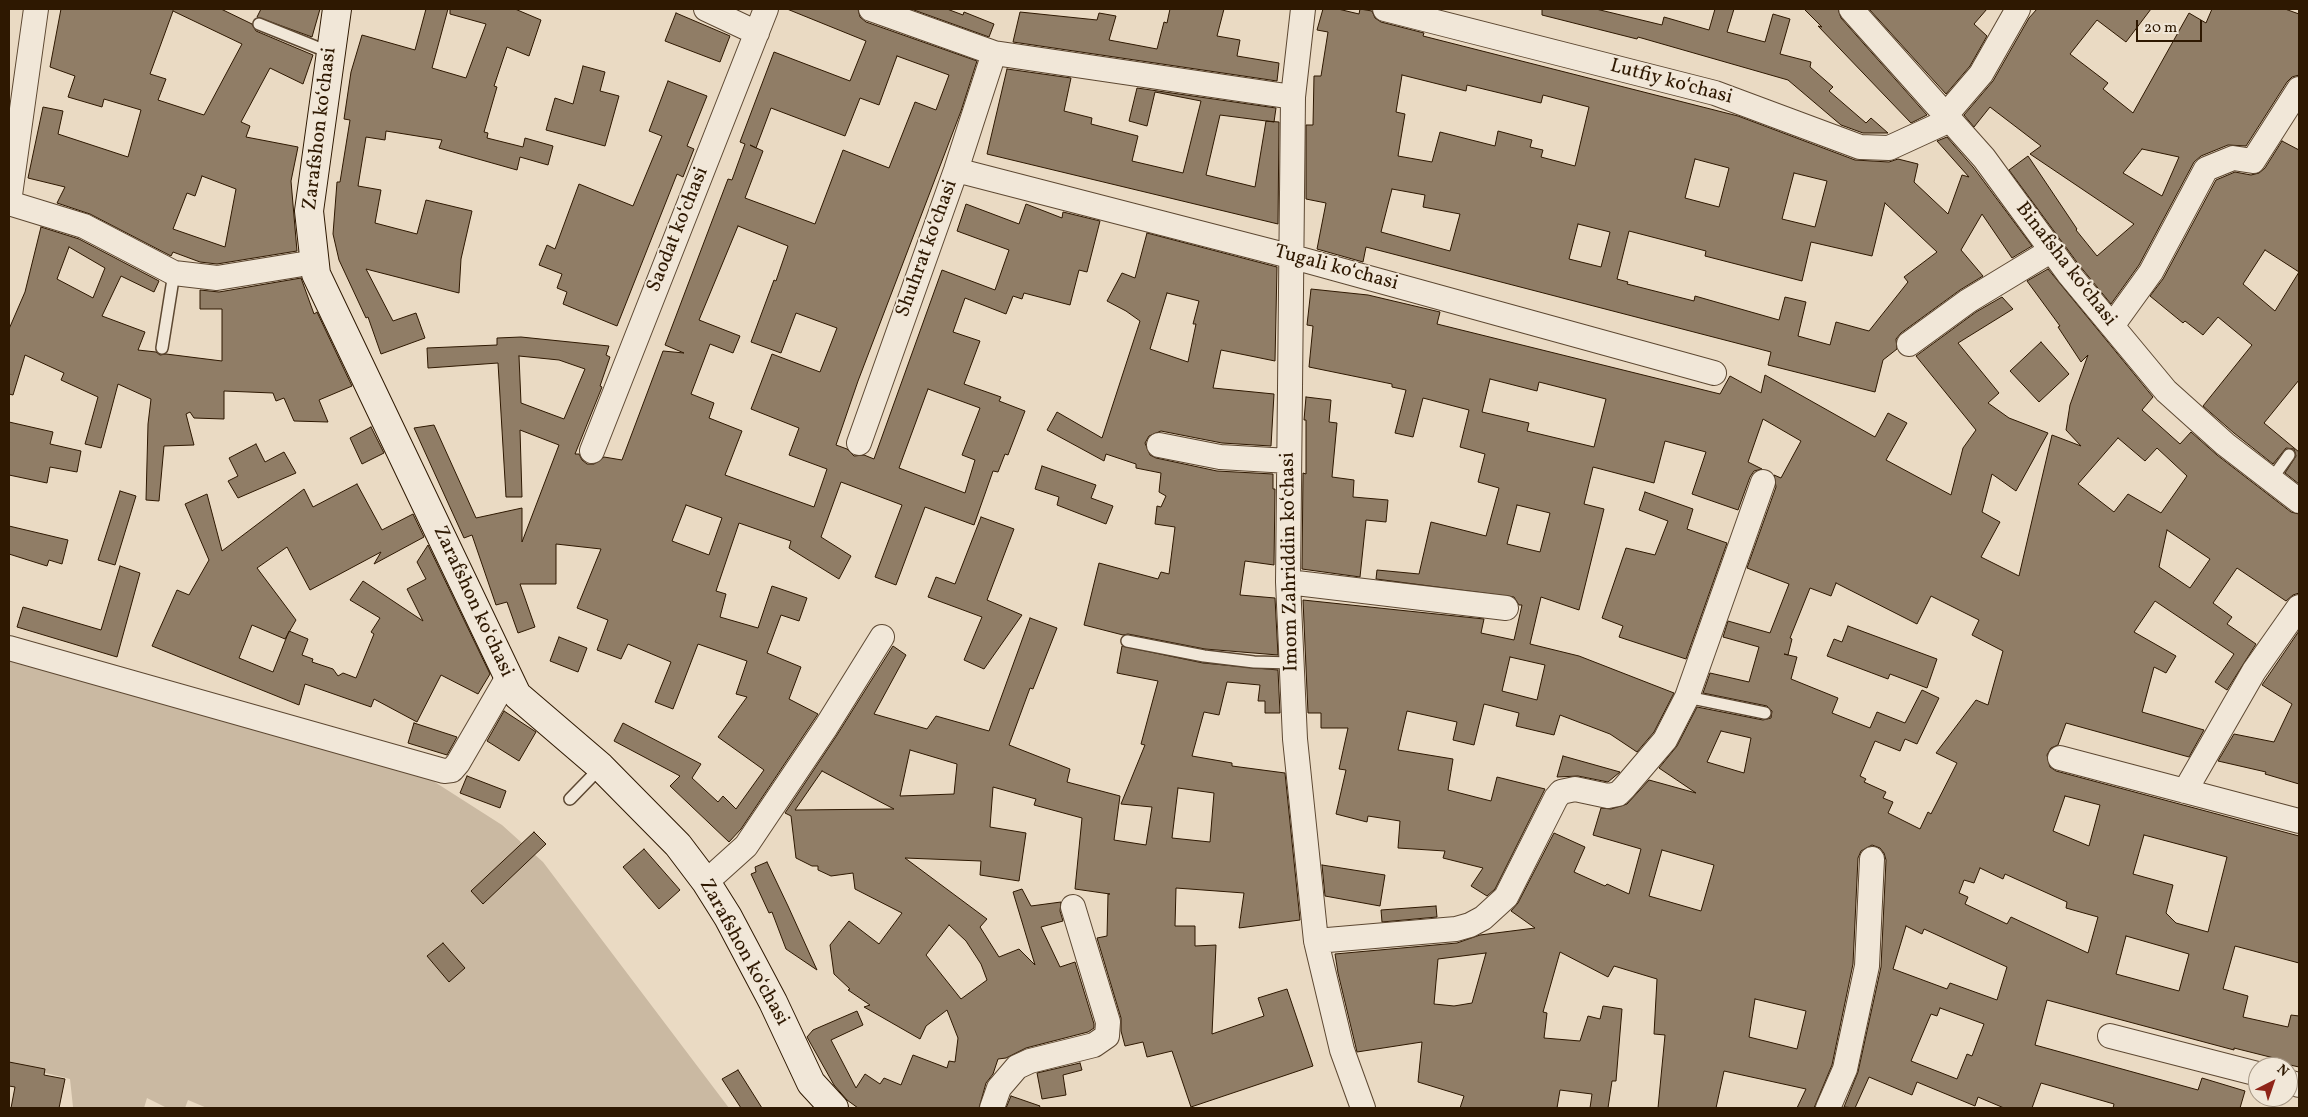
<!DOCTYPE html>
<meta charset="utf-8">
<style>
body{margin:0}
#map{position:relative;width:2308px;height:1117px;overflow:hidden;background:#eadac3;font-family:Vollkorn,serif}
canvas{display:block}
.frame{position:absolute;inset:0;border:10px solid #2e1801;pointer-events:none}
.north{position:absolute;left:2248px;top:1057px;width:50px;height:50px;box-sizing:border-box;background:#f1e7d8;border:1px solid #a39482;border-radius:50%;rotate:41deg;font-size:14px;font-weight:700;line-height:20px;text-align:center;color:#2e1801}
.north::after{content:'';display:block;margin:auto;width:18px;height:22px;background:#8f2418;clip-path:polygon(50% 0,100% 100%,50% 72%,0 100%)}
.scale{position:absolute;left:2136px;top:20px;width:66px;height:22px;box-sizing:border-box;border:2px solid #2e1801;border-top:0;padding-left:6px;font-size:15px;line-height:18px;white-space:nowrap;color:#2e1801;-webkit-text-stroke:4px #f1e7d8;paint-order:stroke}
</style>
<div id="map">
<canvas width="2308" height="1117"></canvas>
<div class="frame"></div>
<div class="north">N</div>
<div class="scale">20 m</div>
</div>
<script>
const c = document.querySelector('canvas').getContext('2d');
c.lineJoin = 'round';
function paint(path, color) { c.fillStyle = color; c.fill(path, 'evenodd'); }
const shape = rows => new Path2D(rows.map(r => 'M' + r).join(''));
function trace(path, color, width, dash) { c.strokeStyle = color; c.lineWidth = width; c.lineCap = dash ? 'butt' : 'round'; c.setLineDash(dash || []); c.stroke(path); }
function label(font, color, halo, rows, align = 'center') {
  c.font = font + ' Vollkorn,serif'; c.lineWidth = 4; c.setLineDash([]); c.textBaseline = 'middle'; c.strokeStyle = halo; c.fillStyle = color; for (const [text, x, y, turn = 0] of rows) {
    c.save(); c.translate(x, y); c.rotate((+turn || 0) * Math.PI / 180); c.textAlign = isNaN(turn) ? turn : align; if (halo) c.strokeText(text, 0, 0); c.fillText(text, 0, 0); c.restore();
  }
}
paint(shape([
 [9,642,430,779,502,825,543,862,729,1108,207,1108,188,1100,185,1108,167,1108,147,1098,144,1108,73,1107,70,1079,9,1064]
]), '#cab9a2');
const building = shape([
 [61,9,221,9,252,24,256,31,313,55,303,84,270,68,241,122,250,126,246,137,298,147,291,181,297,251,217,264,200,262,173,252,171,256,90,214,57,203,65,187,28,178,43,107,63,111,58,134,128,157,141,110,104,99,102,107,68,97,75,76,50,67,61,9],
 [173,11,242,44,204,115,158,100,166,79,150,74,173,11],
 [202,176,236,189,225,247,173,229,187,193,195,196,202,176],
 [261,9,320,9,312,37,257,17,261,9],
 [426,9,448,9,432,68,466,78,486,24,450,14,450,9,515,9,541,20,529,56,507,47,494,86,497,87,484,132,488,133,487,138,523,147,525,138,553,146,548,165,520,157,517,170,439,148,442,140,386,131,385,140,366,137,358,186,381,190,375,223,417,234,426,200,472,211,461,259,459,293,366,269,393,321,416,313,425,338,381,354,368,317,366,318,339,260,333,234,337,182,340,182,350,120,344,119,351,72,362,35,415,50,426,9],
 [787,9,858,9,860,17,866,22,977,61,961,111,858,381,836,445,847,449,854,456,864,455,874,459,942,270,995,290,1009,250,957,231,966,204,1019,224,1026,204,1062,218,1063,212,1100,221,1087,272,1079,270,1070,305,1024,293,1022,299,1013,296,1006,314,965,298,953,332,980,341,964,384,1001,397,999,401,1025,411,1008,455,1005,454,998,472,993,471,974,525,925,507,896,585,875,577,902,505,841,482,821,537,851,556,839,579,789,548,791,541,739,523,716,591,726,594,720,617,758,628,772,586,807,598,799,621,781,615,767,653,801,667,789,699,818,714,741,829,729,842,670,786,680,776,614,741,623,723,701,764,692,778,718,802,723,796,736,809,764,770,718,737,747,697,736,694,747,661,698,644,673,709,655,702,671,662,628,644,621,659,597,650,608,620,577,608,601,549,556,544,556,584,520,584,535,627,518,633,507,602,496,605,472,535,464,538,414,428,434,425,476,518,522,508,522,542,559,445,520,430,522,497,506,497,498,363,428,368,427,348,497,345,497,338,521,337,609,346,606,355,610,357,600,386,602,387,575,454,579,454,582,460,587,464,594,464,604,457,622,460,663,351,684,353,665,345,728,179,732,180,745,144,740,142,774,52,850,81,866,41,787,9],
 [897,56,949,75,936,110,915,102,889,168,843,150,815,224,745,198,763,151,750,145,756,148,771,108,845,136,860,98,879,105,897,56],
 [738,226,788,246,776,281,774,280,751,342,781,353,796,313,837,328,820,372,772,354,751,409,799,428,789,455,827,469,814,507,725,475,742,431,709,418,714,403,691,394,710,344,733,353,740,336,699,320,738,226],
 [519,356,559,360,585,369,564,419,521,403,519,356],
 [928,389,980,408,962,455,975,460,965,493,899,468,928,389],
 [686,505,722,518,709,555,672,541,686,505],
 [911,9,947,9,963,15,964,12,994,24,989,37,911,9],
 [1170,9,1224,9,1217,36,1240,40,1237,56,1279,63,1277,81,1013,42,1020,12,1097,20,1099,13,1116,16,1109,40,1157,49,1164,22,1167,23,1170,9],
 [1323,9,1338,9,1359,14,1360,9,1372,11,1375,18,1381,22,1424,33,1423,36,1738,116,1855,160,1889,162,1898,159,1918,164,1914,182,1948,214,1962,175,1969,177,1937,141,1947,137,1973,167,2032,246,2012,258,1982,214,1961,250,1983,276,1960,290,1901,333,1896,339,1897,349,1883,360,1875,392,1768,365,1771,352,1366,247,1363,262,1317,249,1326,203,1306,199,1306,125,1313,125,1314,76,1321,76,1328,32,1317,30,1323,9],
 [1402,75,1466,91,1467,85,1541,103,1543,95,1589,107,1575,166,1541,157,1543,150,1530,147,1532,140,1498,131,1495,146,1440,132,1432,162,1398,156,1405,114,1396,112,1402,75],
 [1695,159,1729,168,1719,207,1685,198,1695,159],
 [1794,173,1827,181,1815,227,1782,219,1794,173],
 [1392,189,1425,195,1423,207,1460,214,1450,251,1381,232,1392,189],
 [1885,203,1937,252,1904,277,1908,282,1869,331,1836,322,1830,345,1798,336,1806,302,1785,297,1779,320,1695,296,1694,301,1627,284,1628,282,1617,279,1629,231,1706,251,1705,256,1802,281,1811,242,1872,256,1885,203],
 [1578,224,1610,232,1601,267,1569,259,1578,224],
 [1542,9,1596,9,1662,25,1664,17,1709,30,1715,9,1734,9,1727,32,1765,42,1773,14,1790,19,1780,54,1811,62,1810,67,1833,87,1829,91,1866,123,1871,118,1888,133,1863,133,1841,125,1788,80,1638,37,1637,39,1542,15,1542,9],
 [1804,9,1838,9,1841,18,1927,115,1911,123,1818,26,1822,27,1804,9],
 [1869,9,1987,9,1974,24,1987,36,1970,66,1946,94,1869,9],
 [2037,9,2151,9,2126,42,2097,20,2070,54,2108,83,2103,89,2133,113,2189,13,2206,23,2212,9,2285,9,2299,14,2299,75,2292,77,2287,82,2246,146,2228,145,2201,156,2194,162,2139,265,2111,304,2079,265,2009,170,2028,156,2077,229,2076,230,2097,256,2134,224,2030,154,2041,146,1990,107,1974,127,1964,115,1993,81,2029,18,2037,9],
 [2142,149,2179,157,2162,196,2123,173,2142,149],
 [676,13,730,36,720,62,665,41,676,13],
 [583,66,605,72,600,91,619,96,605,146,546,130,555,98,573,104,583,66],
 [1007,69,1071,78,1064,111,1092,118,1091,124,1138,136,1132,161,1183,173,1201,101,1155,92,1147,126,1129,121,1137,88,1276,108,1274,122,1220,115,1206,175,1255,187,1266,121,1279,122,1278,224,987,154,1007,69],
 [668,81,707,96,687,146,694,149,683,177,677,174,617,326,563,304,567,292,557,288,562,274,539,265,547,245,555,249,579,184,633,206,662,136,649,131,668,81],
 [2282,141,2299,150,2299,380,2264,423,2299,452,2299,484,2285,473,2296,456,2294,449,2286,448,2273,464,2234,433,2203,406,2252,345,2218,317,2203,335,2185,321,2183,323,2150,296,2163,279,2216,180,2235,172,2251,175,2259,173,2265,168,2282,141],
 [2265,250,2299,272,2275,311,2243,284,2265,250],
 [41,227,79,239,159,281,154,292,121,276,102,316,145,332,138,350,156,352,160,355,166,354,222,361,222,309,200,309,200,290,219,292,301,278,314,314,317,312,352,386,319,400,328,422,294,421,284,398,276,401,273,393,224,391,224,419,194,418,190,412,186,414,194,445,164,446,159,501,146,500,148,424,151,399,118,384,101,448,85,444,98,397,61,380,64,373,25,355,13,395,9,394,9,329,25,292,41,227],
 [69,247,105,268,93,298,57,279,69,247],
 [1147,233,1277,267,1275,361,1221,350,1213,388,1274,394,1271,446,1222,443,1161,431,1149,436,1145,443,1150,455,1156,458,1217,471,1273,474,1273,489,1275,489,1274,565,1245,561,1240,595,1275,598,1278,655,1205,649,1128,634,1123,635,1084,625,1099,563,1158,579,1161,572,1169,574,1175,527,1155,524,1157,506,1161,507,1166,496,1159,492,1161,473,1136,468,1136,464,1106,454,1104,461,1047,430,1057,412,1102,438,1140,321,1126,311,1107,301,1122,273,1135,278,1147,233],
 [1167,293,1199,301,1193,324,1196,324,1188,362,1150,349,1167,293],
 [2048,269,2153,397,2142,410,2180,444,2191,432,2217,455,2291,512,2299,514,2299,593,2293,595,2286,601,2237,568,2213,603,2232,617,2227,624,2256,644,2227,690,2215,682,2234,654,2155,601,2134,632,2176,656,2166,673,2154,667,2142,712,2204,730,2189,757,2066,723,2058,745,2051,748,2047,755,2050,767,2056,771,2299,836,2299,963,2235,946,2223,989,2248,996,2243,1017,2288,1027,2291,1015,2299,1016,2299,1067,2281,1063,2282,1060,2234,1048,2234,1050,2047,1000,2035,1045,2198,1090,2202,1078,2245,1091,2240,1108,2113,1108,2114,1104,2041,1083,2032,1108,2004,1108,1978,1097,1975,1106,1917,1082,1912,1095,1869,1077,1855,1108,1844,1107,1858,1072,1881,967,1886,860,1884,853,1880,848,1872,845,1861,851,1858,858,1853,964,1832,1065,1814,1108,1797,1108,1806,1089,1724,1071,1716,1108,1658,1108,1665,1035,1654,1034,1657,979,1614,966,1608,977,1560,952,1543,1012,1547,1013,1544,1038,1580,1041,1588,1016,1600,1019,1603,1006,1622,1009,1616,1081,1612,1081,1608,1108,1590,1108,1592,1094,1560,1090,1557,1108,1460,1108,1464,1096,1418,1082,1422,1042,1357,1052,1338,973,1335,954,1457,943,1480,935,1535,928,1511,911,1518,903,1554,833,1585,847,1574,872,1605,886,1607,884,1629,894,1641,849,1593,835,1601,808,1611,809,1627,804,1649,780,1696,793,1659,768,1677,746,1697,707,1763,720,1771,718,1772,711,1767,706,1703,693,1710,673,1749,682,1759,647,1723,637,1728,621,1770,633,1789,584,1747,568,1776,487,1774,475,1781,478,1801,441,1763,419,1748,462,1762,469,1754,471,1750,477,1738,510,1692,494,1706,452,1665,441,1654,483,1593,467,1584,504,1604,509,1579,610,1541,597,1530,644,1579,656,1674,693,1654,732,1637,752,1610,734,1560,715,1554,735,1516,726,1519,713,1484,704,1474,745,1453,740,1457,722,1407,711,1398,750,1453,759,1448,790,1491,801,1497,777,1545,789,1495,889,1487,896,1471,886,1483,868,1443,858,1445,851,1398,848,1400,821,1368,816,1367,822,1336,814,1346,770,1339,769,1348,728,1321,728,1321,713,1308,713,1303,600,1484,619,1481,633,1514,640,1522,605,1519,605,1514,597,1376,579,1377,570,1419,574,1431,522,1486,536,1499,488,1478,482,1485,454,1460,447,1469,410,1423,398,1413,437,1395,433,1406,390,1392,387,1392,384,1309,367,1313,326,1307,325,1311,289,1368,295,1440,312,1437,324,1720,394,1730,376,1761,393,1765,375,1875,437,1888,413,1907,423,1886,460,1951,495,1963,448,1976,430,1916,356,1976,312,2002,297,2013,309,1958,343,1999,393,1988,403,2009,418,2048,433,2016,491,1992,474,1982,512,2000,522,1981,557,2019,576,2052,435,2081,446,2066,430,2070,405,2088,355,2081,362,2058,327,2060,326,2027,281,2048,269],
 [1490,379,1537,391,1539,382,1606,399,1594,447,1527,431,1529,423,1482,412,1490,379],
 [2118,438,2145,461,2157,448,2187,476,2161,513,2128,494,2114,512,2078,484,2118,438],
 [1517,505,1550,513,1540,552,1507,544,1517,505],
 [2167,530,2210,559,2190,588,2159,567,2167,530],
 [1836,583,1917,624,1931,596,1979,620,1972,635,2003,651,1988,705,1976,700,1936,753,1957,763,1931,814,1928,812,1920,829,1888,813,1893,802,1883,798,1886,792,1864,782,1866,779,1860,776,1875,741,1900,751,1905,739,1917,744,1939,698,1922,690,1905,723,1877,712,1870,728,1832,713,1838,698,1791,679,1797,657,1784,654,1788,655,1792,639,1790,638,1810,588,1831,596,1836,583],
 [1510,657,1545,665,1537,700,1502,691,1510,657],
 [1721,731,1751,738,1744,773,1707,762,1721,731],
 [2065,796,2100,805,2089,846,2053,831,2065,796],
 [2144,835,2227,857,2208,932,2176,923,2166,913,2173,885,2133,874,2144,835],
 [1662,850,1714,865,1701,911,1649,896,1662,850],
 [1980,868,2003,879,2005,874,2067,902,2066,908,2098,917,2088,953,2011,917,2007,924,1965,904,1968,897,1959,893,1964,880,1974,883,1980,868],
 [1906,926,1922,934,1924,929,2007,967,1997,1000,1950,983,1947,989,1893,969,1906,926],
 [2126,936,2189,954,2179,991,2116,974,2126,936],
 [1486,953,1472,1003,1454,1006,1434,1004,1438,959,1486,953],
 [1755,999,1806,1011,1797,1049,1749,1037,1755,999],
 [1940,1008,1984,1024,1972,1056,1967,1054,1957,1079,1911,1061,1931,1014,1937,1016,1940,1008],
 [2041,342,2069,374,2039,402,2010,371,2041,342],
 [1306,397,1331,400,1329,422,1337,423,1332,477,1354,480,1353,497,1388,500,1386,522,1366,520,1360,577,1302,569,1303,473,1306,474,1306,420,1304,420,1306,397],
 [9,422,53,432,50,444,81,451,77,472,50,467,47,483,9,475,9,422],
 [371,427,384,453,362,464,350,438,371,427],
 [256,444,265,462,284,452,296,473,238,498,228,481,238,476,229,458,256,444],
 [1042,466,1096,485,1091,498,1113,506,1106,524,1057,505,1059,497,1035,489,1042,466],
 [357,484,382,530,413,514,424,537,374,564,381,552,310,590,287,547,257,568,296,620,285,639,252,625,239,658,273,672,289,631,308,639,302,655,313,659,312,662,333,669,338,676,343,673,356,678,374,634,371,632,380,618,350,600,363,581,423,621,407,589,426,579,417,562,428,545,490,674,478,694,441,675,417,722,374,699,371,707,305,684,299,705,152,646,177,590,189,595,209,560,185,504,207,494,222,551,304,489,313,507,357,484],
 [120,491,136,496,115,565,98,560,120,491],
 [1645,492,1693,509,1687,529,1727,543,1686,659,1619,637,1623,626,1602,618,1626,548,1655,555,1668,521,1639,510,1645,492],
 [981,517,1014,529,987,600,1022,615,984,669,964,660,982,617,928,597,936,577,955,584,981,517],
 [9,526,68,540,62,564,49,560,47,566,9,554,9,526],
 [120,566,140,573,117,657,17,627,23,607,101,630,120,566],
 [1030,618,1057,628,1033,689,1030,688,1009,745,1070,769,1067,782,1120,796,1114,840,1146,845,1152,807,1121,804,1145,745,1141,744,1158,681,1117,673,1122,646,1203,663,1278,670,1280,713,1265,713,1265,701,1258,701,1260,685,1227,682,1219,715,1204,712,1192,756,1232,763,1232,766,1285,773,1300,920,1239,928,1244,893,1176,888,1175,926,1195,926,1195,946,1216,945,1212,1034,1264,1016,1258,998,1287,989,1313,1066,1191,1107,1172,1051,1147,1057,1143,1042,1125,1046,1121,1031,1121,1018,1097,938,1107,936,1108,894,1110,894,1075,889,1082,818,1034,805,1036,799,993,787,990,827,1026,833,1019,881,980,875,981,861,905,858,987,919,980,927,999,957,1019,949,1035,965,1013,892,1022,889,1031,906,1061,902,1060,911,1063,921,1041,927,1060,967,1075,962,1094,1024,1094,1028,1088,1032,1026,1048,1006,1058,998,1059,993,1074,986,1083,979,1108,858,1108,847,1100,834,1085,807,1037,813,1030,857,1011,863,1025,831,1040,856,1088,865,1074,880,1084,884,1078,901,1085,913,1055,947,1068,949,1061,955,1062,958,1038,947,1010,926,1026,920,1039,864,1007,870,1005,848,990,850,989,834,974,830,945,849,921,879,944,902,913,855,889,853,873,831,876,818,870,818,866,812,866,796,858,791,816,785,813,837,735,893,646,906,655,874,714,927,729,936,716,989,731,1030,618],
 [910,750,957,764,954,794,900,796,910,750],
 [822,771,871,797,894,809,795,810,822,771],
 [1178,788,1214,793,1210,842,1172,838,1178,788],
 [949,925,966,941,981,964,987,980,961,999,926,955,949,925],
 [1848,626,1937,659,1927,688,1890,674,1888,679,1827,656,1834,639,1842,642,1848,626],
 [2299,631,2299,784,2265,774,2266,772,2218,761,2234,734,2274,742,2292,704,2262,685,2299,631],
 [559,637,587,648,578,672,550,661,559,637],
 [504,711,536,732,519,761,487,741,504,711],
 [414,723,457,737,447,755,408,743,414,723],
 [1563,756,1620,772,1608,782,1578,776,1557,777,1563,756],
 [467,776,506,791,500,808,460,793,467,776],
 [534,832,546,844,483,904,471,891,534,832],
 [644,849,680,890,659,909,623,867,644,849],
 [767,862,788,906,817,970,786,949,772,912,769,913,751,874,756,872,755,867,767,862],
 [1322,865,1385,875,1380,906,1325,896,1322,865],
 [1436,906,1437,917,1382,922,1381,910,1436,906],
 [443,943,465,968,449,982,427,956,443,943],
 [9,1062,45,1069,44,1075,65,1079,59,1108,11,1108,15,1087,9,1086,9,1062],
 [1080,1063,1082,1070,1063,1075,1066,1095,1042,1099,1037,1073,1080,1063],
 [738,1070,762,1108,741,1108,722,1079,738,1070],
 [1011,1096,1040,1106,1039,1108,1006,1108,1011,1096]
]);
paint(building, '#907d66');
trace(building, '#2e1801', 1);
const lane = shape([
 [259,24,331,53],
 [162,348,174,273],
 [2271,480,2289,455],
 [1127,641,1204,656,1254,662,1292,663],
 [1687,697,1765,713],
 [570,799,601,767]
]);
const street = shape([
 [706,9,757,33],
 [871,9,994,53,1293,97],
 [1303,9,1293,97,1288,582,1295,739,1316,941,1342,1050,1363,1108],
 [1385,9,1715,93,1860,147,1889,148,1950,120],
 [1851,9,1984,158,2068,273,2166,391,2225,444,2299,501],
 [1945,116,1981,74,2018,9],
 [956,170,1293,257,1714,373],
 [9,202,36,9],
 [9,203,84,226,174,273,217,278,315,262],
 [2112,326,2151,272,2206,169,2233,158,2253,161,2299,89],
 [1909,344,1968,301,2052,250],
 [859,443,956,170,994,53],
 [1159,445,1220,457,1289,461],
 [592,451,766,9],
 [1288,582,1506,608],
 [9,648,444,771,452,770,458,763,508,677],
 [2060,758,2299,821],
 [2185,791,2254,671,2299,607],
 [706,882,746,846,826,727,882,637],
 [1316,941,1456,929,1470,925,1483,918,1506,897,1556,798,1561,792,1575,789,1608,796,1618,794,1624,788,1665,740,1687,697,1763,482],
 [2110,1036,2258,1074],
 [2288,1082,2299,1085],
 [992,1108,999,1088,1017,1067,1030,1061,1094,1045,1107,1036,1108,1022,1073,907],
 [1828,1108,1845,1069,1867,966,1872,859]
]);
const secondary = shape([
 [337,9,309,211,316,274,517,695,601,767,678,845,706,882,728,917,773,1002,811,1083,834,1108]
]);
trace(lane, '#5d4832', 14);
trace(street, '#5d4832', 26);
trace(secondary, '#2e1801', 30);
trace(lane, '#f1e7d8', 11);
trace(street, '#f1e7d8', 24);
trace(secondary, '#f1e7d8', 28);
label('20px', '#2e1801', '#f1e7d8', [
 ["Lutfiy koʻchasi",1671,83,15],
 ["Zarafshon koʻchasi",321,129,-83],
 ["Saodat koʻchasi",679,230,-68],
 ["Shuhrat koʻchasi",928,249,-70],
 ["Binafsha koʻchasi",2065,265,52],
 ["Tugali koʻchasi",1336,269,15],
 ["Imom Zahriddin koʻchasi",1291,562,-91],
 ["Zarafshon koʻchasi",472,602,65],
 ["Zarafshon koʻchasi",743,953,61]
]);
</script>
